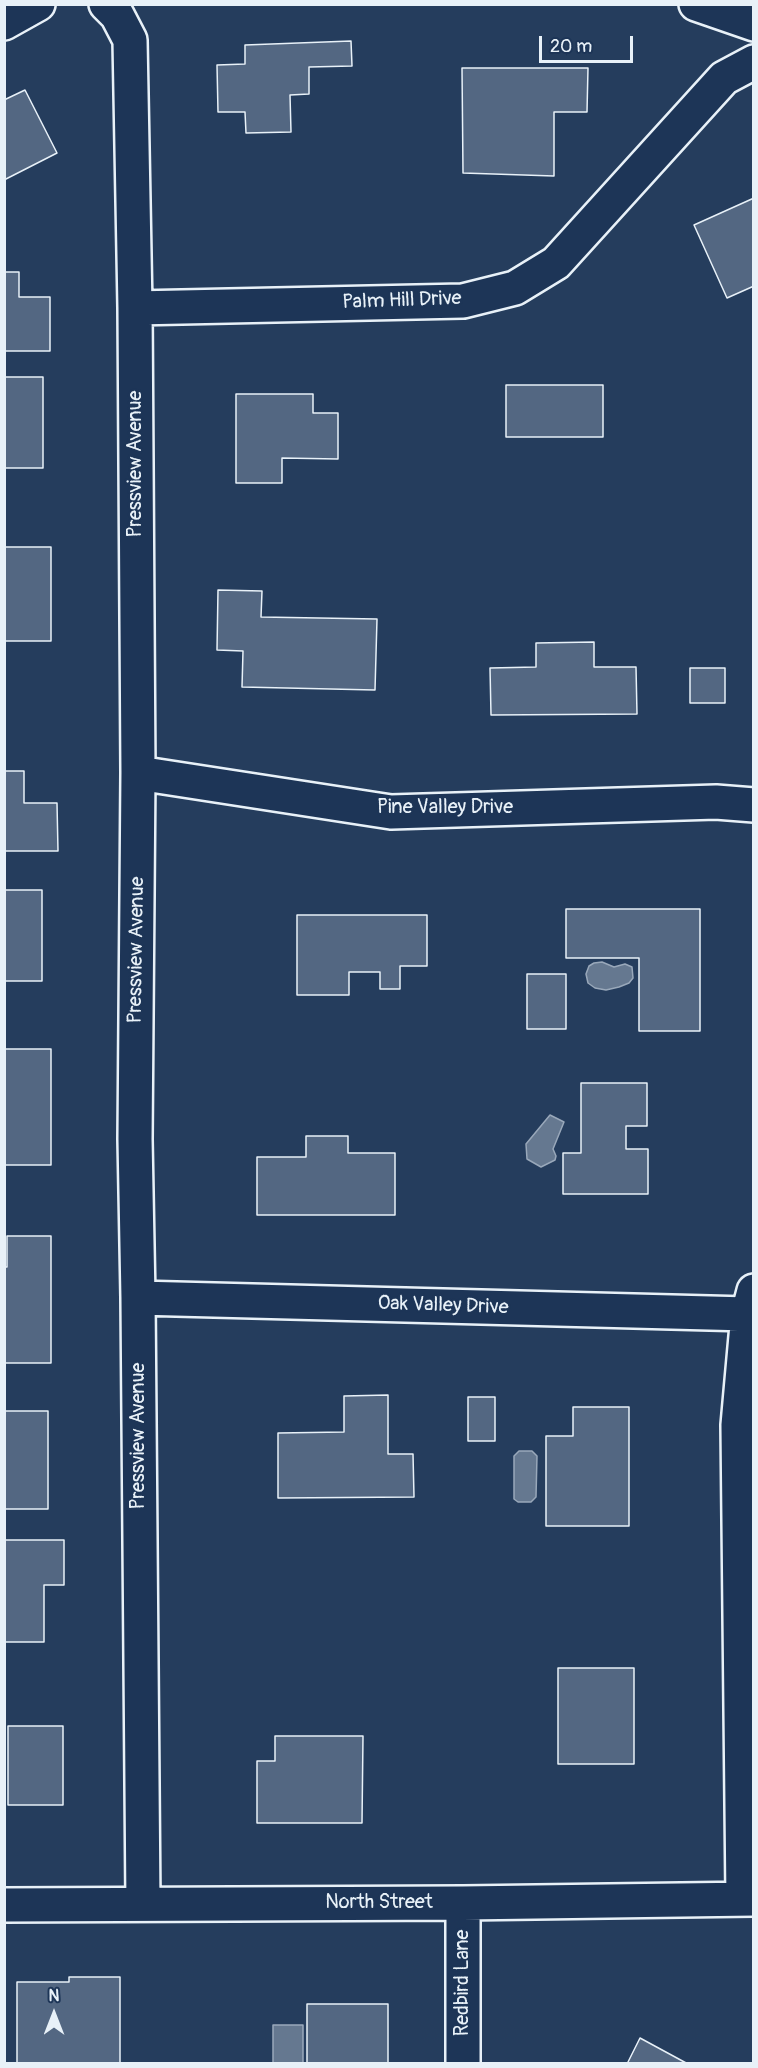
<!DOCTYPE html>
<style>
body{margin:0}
#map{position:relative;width:758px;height:2068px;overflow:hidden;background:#253d5d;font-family:Pangolin,sans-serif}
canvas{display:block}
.frame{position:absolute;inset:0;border:6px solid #e8f1f8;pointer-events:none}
.north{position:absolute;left:24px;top:1984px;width:60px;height:60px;-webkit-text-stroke:4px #1d3557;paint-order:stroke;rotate:0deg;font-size:16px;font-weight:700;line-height:24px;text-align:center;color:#e8f1f8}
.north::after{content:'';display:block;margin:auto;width:21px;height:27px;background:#e8f1f8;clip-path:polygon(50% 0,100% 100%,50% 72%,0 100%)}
.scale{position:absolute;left:539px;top:36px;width:94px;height:27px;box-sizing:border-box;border:3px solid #e8f1f8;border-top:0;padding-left:8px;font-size:18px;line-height:21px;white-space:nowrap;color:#e8f1f8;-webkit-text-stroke:4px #1d3557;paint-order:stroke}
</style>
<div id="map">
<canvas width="758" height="2068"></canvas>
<div class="frame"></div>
<div class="north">N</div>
<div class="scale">20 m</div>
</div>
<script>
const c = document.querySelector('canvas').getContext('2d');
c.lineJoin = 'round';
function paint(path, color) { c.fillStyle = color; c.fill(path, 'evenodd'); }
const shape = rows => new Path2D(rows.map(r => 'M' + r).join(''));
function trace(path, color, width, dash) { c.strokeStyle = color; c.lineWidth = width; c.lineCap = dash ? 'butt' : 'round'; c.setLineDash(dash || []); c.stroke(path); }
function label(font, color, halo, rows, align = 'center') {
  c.font = font + ' Pangolin,sans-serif'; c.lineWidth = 4.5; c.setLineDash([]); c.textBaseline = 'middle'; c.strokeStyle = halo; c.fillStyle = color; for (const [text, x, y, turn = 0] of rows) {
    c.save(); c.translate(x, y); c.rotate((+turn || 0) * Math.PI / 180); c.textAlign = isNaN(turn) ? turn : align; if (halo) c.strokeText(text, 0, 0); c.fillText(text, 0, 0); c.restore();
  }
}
const water = shape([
 [602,962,614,967,625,964,632,967,633,978,629,983,619,987,606,990,595,988,588,983,586,974,589,966,594,963,602,962],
 [550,1115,564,1122,553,1149,556,1156,555,1160,541,1167,527,1159,526,1144,550,1115],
 [519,1451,532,1451,537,1456,536,1497,531,1502,518,1502,514,1499,514,1456,519,1451],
 [273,2025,303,2025,303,2063,273,2063,273,2025]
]);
paint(water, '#657890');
trace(water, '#99a8ba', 1.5);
const building = shape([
 [351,41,352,66,309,67,309,94,290,95,291,132,246,133,245,112,218,112,217,65,245,64,245,45,351,41],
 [462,68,588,68,587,112,554,112,554,176,463,173,462,68],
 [25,90,57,153,4,180,4,100,25,90],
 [754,198,754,286,727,298,694,225,754,198],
 [4,272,19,272,19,297,50,297,50,351,4,351,4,272],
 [4,377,43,377,43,468,4,468,4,377],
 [506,385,603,385,603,437,506,437,506,385],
 [236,394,313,394,313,413,338,413,338,459,282,458,282,483,236,483,236,394],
 [4,547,51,547,51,641,4,641,4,547],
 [218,590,262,591,261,617,377,619,375,690,242,687,243,651,217,650,218,590],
 [594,642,594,667,636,667,637,714,491,715,490,668,536,667,536,643,594,642],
 [690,668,725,668,725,703,690,703,690,668],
 [4,771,24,771,24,803,57,803,58,851,4,851,4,771],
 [4,890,42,890,42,981,4,981,4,890],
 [566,909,700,909,700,1031,639,1031,639,958,566,958,566,909],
 [297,915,427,915,427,966,400,966,400,989,380,989,380,972,349,972,349,995,297,995,297,915],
 [527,974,566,974,566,1029,527,1029,527,974],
 [4,1049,51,1049,51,1165,4,1165,4,1049],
 [581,1083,647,1083,647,1126,626,1126,626,1149,648,1149,648,1194,563,1194,563,1153,581,1153,581,1083],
 [306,1136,348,1136,348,1153,395,1153,395,1215,257,1215,257,1157,306,1157,306,1136],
 [7,1236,51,1236,51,1363,4,1363,4,1267,7,1267,7,1236],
 [388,1395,388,1454,413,1454,414,1497,278,1498,278,1433,344,1432,344,1396,388,1395],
 [468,1397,495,1397,495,1441,468,1441,468,1397],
 [573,1407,629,1407,629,1526,546,1526,546,1436,573,1436,573,1407],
 [4,1411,48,1411,48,1509,4,1509,4,1411],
 [4,1540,64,1540,64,1585,44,1585,44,1642,4,1642,4,1540],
 [558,1668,634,1668,634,1764,558,1764,558,1668],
 [8,1726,63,1726,63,1805,8,1805,8,1726],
 [275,1736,363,1736,362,1823,257,1823,257,1761,275,1761,275,1736],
 [69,1977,120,1977,120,2064,17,2064,17,1982,69,1982,69,1977],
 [307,2004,388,2004,388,2064,307,2064,307,2004],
 [640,2038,688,2064,627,2064,640,2038]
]);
paint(building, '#536782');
trace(building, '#e8f1f8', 1.5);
const minor = shape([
 [106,4,117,15,130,40,135,308,138,773,135,1139,138,1298,143,1904],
 [696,4,754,24],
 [4,23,38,4],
 [135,308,463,301,515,288,556,263,724,78,754,62],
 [138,773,391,812,716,802,754,805],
 [138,1298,748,1314],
 [743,1899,738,1425,748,1314,754,1291],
 [4,1905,463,1903,754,1899],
 [463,2064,463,1903]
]);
trace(minor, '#e8f1f8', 38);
trace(minor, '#1d3557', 33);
label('20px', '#e8f1f8', '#1d3557', [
 ["Palm Hill Drive",402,301,-2],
 ["Pressview Avenue",136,464,-90],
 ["Pine Valley Drive",445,808],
 ["Pressview Avenue",137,950,-89],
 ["Oak Valley Drive",443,1306,2],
 ["Pressview Avenue",139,1436,-90],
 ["North Street",379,1903],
 ["Redbird Lane",463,1983,-90]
]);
</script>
